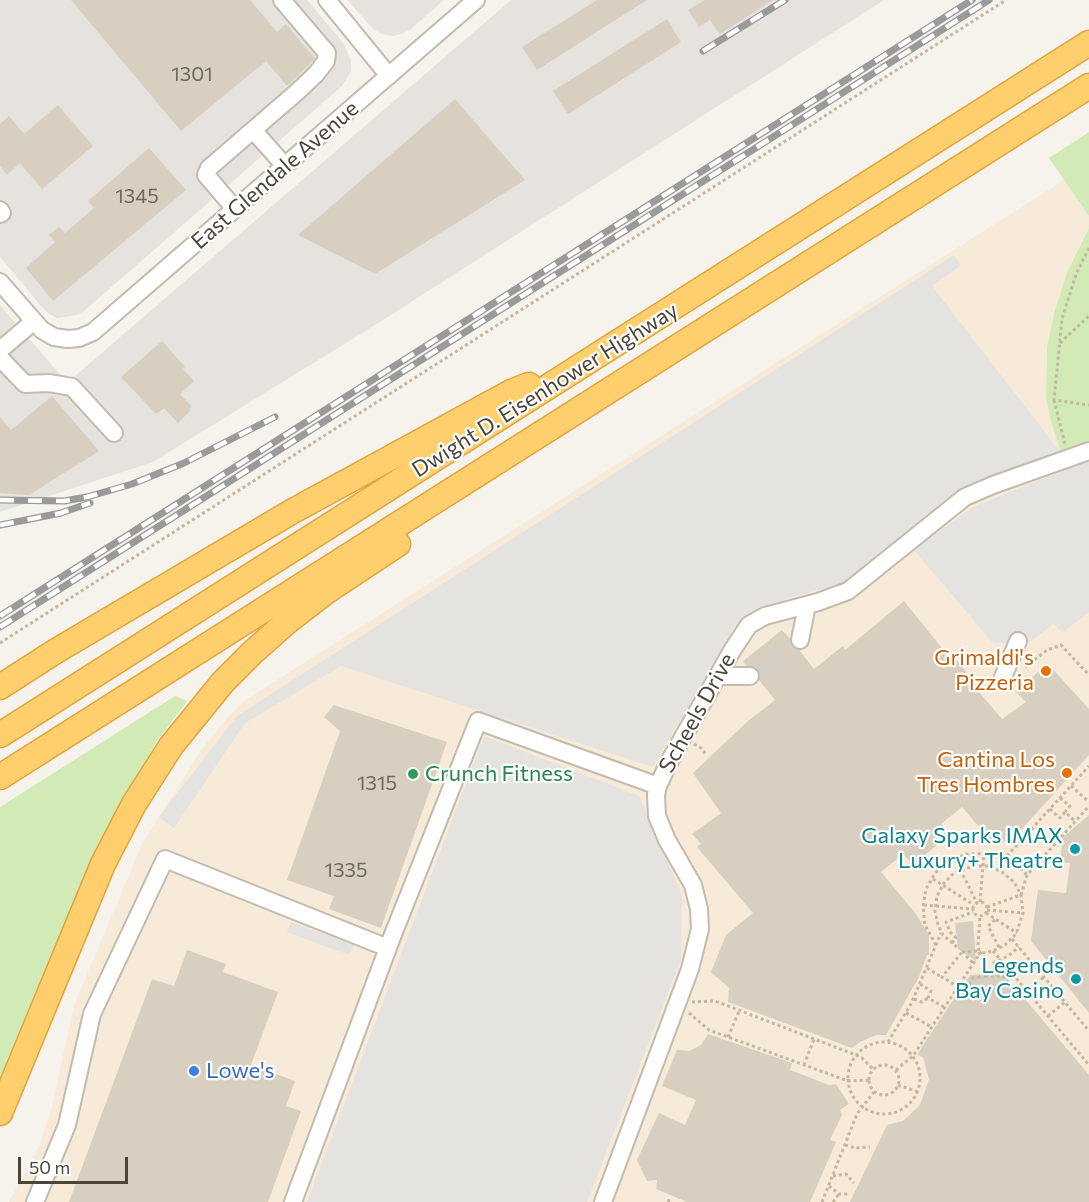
<!DOCTYPE html>
<style>
body{margin:0}
#map{position:relative;width:1089px;height:1202px;overflow:hidden;background:#f6f3ec;font-family:Commissioner,sans-serif}
canvas{display:block}
.scale{position:absolute;left:18px;top:1157px;width:110px;height:27px;box-sizing:border-box;border:3px solid #4b4439;border-top:0;padding-left:8px;font-size:18px;line-height:21px;white-space:nowrap;color:#4b4439;-webkit-text-stroke:4px #fff;paint-order:stroke}
</style>
<div id="map">
<canvas width="1089" height="1202"></canvas>
<div class="scale">50 m</div>
</div>
<script>
const c = document.querySelector('canvas').getContext('2d');
c.lineJoin = 'round';
function paint(path, color) { c.fillStyle = color; c.fill(path, 'evenodd'); }
const shape = rows => new Path2D(rows.map(r => 'M' + r).join(''));
function trace(path, color, width, dash) { c.strokeStyle = color; c.lineWidth = width; c.lineCap = dash ? 'butt' : 'round'; c.setLineDash(dash || []); c.stroke(path); }
function label(font, color, halo, rows, align = 'center') {
  c.font = font + ' Commissioner,sans-serif'; c.lineWidth = 4.5; c.setLineDash([]); c.textBaseline = 'middle'; c.strokeStyle = halo; c.fillStyle = color; for (const [text, x, y, turn = 0] of rows) {
    c.save(); c.translate(x, y); c.rotate((+turn || 0) * Math.PI / 180); c.textAlign = isNaN(turn) ? turn : align; if (halo) c.strokeText(text, 0, 0); c.fillText(text, 0, 0); c.restore();
  }
}
paint(shape([
 [1064,180,1089,216,1089,228,1084,237,1047,348,1046,396,1050,418,1061,453,1089,444,1089,1202,9,1202,39,1147,53,1103,74,1005,143,842,202,749,231,714,247,699]
]), '#f7ead8');
paint(shape([
 [0,0,307,0,344,44,351,61,351,71,342,86,84,311,77,315,57,318,49,314,41,306,0,257],
 [347,0,444,0,411,29,402,34,393,36,382,34,374,30],
 [511,0,884,0,375,325,153,462,0,512,0,305,57,371,65,377,75,376]
]), '#e6e2dd');
paint(shape([
 [1089,132,1089,216,1049,158],
 [1089,228,1089,444,1061,453,1050,418,1046,397,1047,348,1054,314,1067,273],
 [175,696,187,701,157,741,95,850,0,1079,0,807]
]), '#d2eab5');
paint(shape([
 [954,255,961,265,932,286,1061,453,957,491,843,583,758,607,735,626,653,767,341,666,245,723,174,828,159,817,237,716],
 [1089,460,1089,612,1062,633,1054,624,1026,644,993,643,914,550,973,507],
 [484,736,639,796,682,895,681,959,587,1202,307,1202],
 [291,922,354,945,349,955,287,932]
]), '#e5e3e0');
paint(shape([
 [71,0,250,0,277,32,286,24,315,59,287,86,266,61,181,131],
 [597,0,647,0,537,70,522,47],
 [705,0,773,0,720,34,710,20,699,27,688,10],
 [667,19,681,42,568,114,553,91],
 [455,99,525,180,375,274,298,235],
 [58,105,93,146,42,189,20,163,7,175,0,166,0,124,9,116,24,134],
 [149,148,186,190,53,301,26,268,55,242,49,235,59,227,65,233,94,208,88,201],
 [162,341,185,367,183,369,194,381,180,394,192,407,189,409,190,411,178,423,164,408,156,414,121,377],
 [52,396,99,451,29,495,0,493,0,417,11,430],
 [904,601,949,657,952,654,974,682,972,684,1002,719,1026,702,1015,691,1048,664,1089,709,1089,755,1011,841,993,843,962,807,941,824,949,835,913,865,903,854,881,872,916,914,929,935,929,955,927,955,919,977,886,1035,876,1035,860,1042,852,1048,728,1002,729,988,711,972,726,935,753,913,697,847,701,844,692,834,721,813,693,773,748,721,775,700,759,680,759,670,755,667,747,666,743,661,782,630,790,639,793,647,799,650,814,669,843,646,845,650],
 [334,705,447,742,381,928,329,909,334,896,287,880,340,731,324,717],
 [1089,815,1089,1013,1031,941,1038,890,1066,893,1070,863,1060,862,1063,837],
 [973,921,976,961,958,949,955,923],
 [187,950,226,964,223,972,278,992,251,1065,295,1081,286,1106,301,1111,268,1202,69,1202,152,979,174,986],
 [1003,973,1089,1075,1089,1202,850,1202,887,1125,903,1121,920,1105,929,1079,923,1057,917,1055,925,1042,970,975],
 [708,1034,792,1063,790,1070,829,1085,836,1084,849,1104,840,1110,842,1115,830,1140,836,1142,810,1202,687,1202,656,1189,657,1180,647,1181,637,1160,659,1113,685,1125,696,1100,662,1086,677,1050,689,1051,701,1045]
]), '#d8cfc1');
trace(shape([
 [750,676,777,660,800,640]
]), '#d4d0c8', 16, [16, 8]);
const minor = shape([
 [327,0,389,76],
 [253,130,285,166],
 [235,209,206,175,209,168,297,92,316,74,326,61,327,53,282,0],
 [0,210,2,213,0,214],
 [0,282,42,330,54,337,68,339,79,338,93,332,476,0],
 [0,350,33,322],
 [0,358,25,384,49,383,72,387,114,433],
 [800,640,807,605],
 [718,676,750,676],
 [1003,677,1018,641],
 [35,1202,67,1125,92,1014,165,859,388,948],
 [293,1202,392,937,478,721,658,786],
 [603,1202,690,969,700,929,699,909,693,885,667,840,657,816,656,795,658,786,669,762,733,649,749,625,765,616,818,602,848,591,965,497,993,485,1089,451]
]);
const highway = shape([
 [0,687,56,651,293,511,511,392,529,385],
 [0,735,1089,43],
 [0,777,1089,86],
 [0,1113,103,864,134,804,171,746,223,682,253,652,288,621,327,591,398,544]
]);
trace(minor, '#c2bbae', 20);
trace(highway, '#e0a43c', 27);
trace(shape([
 [1089,248,1076,274,1062,319,1054,400,1089,405],
 [1060,343,1089,316],
 [1054,400,1065,444],
 [0,643,1006,0],
 [1025,667,1047,650,1061,645,1089,675],
 [694,744,701,748,706,755],
 [1071,786,1089,802],
 [1060,798,1070,806,1065,812],
 [1050,809,1060,818,1065,812,1075,821],
 [1007,856,1089,766],
 [955,859,977,903],
 [933,879,974,905],
 '973 909a7 7 0 1 1 14 0a7 7 0 1 1-14 0Z',
 [980,902,984,853],
 [924,905,973,909],
 [987,907,1021,895,1027,875,1089,806],
 [987,910,1023,913],
 [986,913,1017,933],
 [995,920,988,926,1000,949],
 [1012,939,1089,1031],
 [952,943,956,938,950,932,946,922,973,912],
 [936,945,925,925,923,907,926,889,935,873,949,861,966,854,999,853,1013,860,1027,875],
 [957,947,943,935,938,925,935,911,937,896,944,883,954,873,974,866,989,866,1002,872,1014,882,1021,895,1023,913,1016,934,1005,945,993,951,978,954],
 [979,951,978,945,980,917],
 [993,951,1089,1065],
 [966,956,973,963],
 [993,963,1008,956,1019,947],
 [927,968,941,977],
 [920,984,931,991,928,998,944,1007],
 [959,987,942,977,962,952],
 [1027,991,1044,977],
 [914,999,922,1002,928,998],
 [960,1000,973,978,987,976],
 [692,1002,715,1001,856,1055,862,1058,873,1069],
 [689,1013,709,1030,848,1081,869,1080],
 [906,1013,932,1027],
 [1048,1016,1065,1002],
 [728,1037,739,1011],
 '848 1078a36 36 0 1 1 72 0a36 36 0 1 1-72 0Z',
 [888,1042,911,1004,941,933],
 [804,1065,814,1039],
 '869 1080a15 15 0 1 1 30 0a15 15 0 1 1-30 0Z',
 [896,1070,913,1056,980,953],
 [898,1085,918,1092],
 [845,1145,855,1148,870,1147],
 [833,1176,846,1174,854,1183],
 [829,1186,839,1194,849,1194],
 [668,1202,670,1198],
 [822,1202,857,1114,874,1092],
 [833,1202,839,1194]
]), '#c4b79f', 3, [3, 3]);
trace(minor, '#fff', 16);
trace(highway, '#ffcf6e', 24);
const rail = shape([
 [703,51,785,0],
 [0,500,64,501,87,497,132,484,184,463,275,417],
 [0,525,61,513,90,503],
 [0,616,972,0],
 [0,627,989,0]
]);
trace(rail, '#9a9a9a', 7);
trace(rail, '#fff', 4.5, [14]);
trace(shape([
 [962,952,979,951,984,957,987,976,1003,976,1019,999]
]), '#c4b79f', 3, [3, 3]);
for (const [x, y, r, color] of [
 [1046,671,6,"#e8710a"],
 [1067,773,6,"#e8710a"],
 [413,774,6,"#2e9e5b"],
 [1075,849,6,"#0f9aa8"],
 [1076,979,6,"#0f9aa8"],
 [194,1071,6,"#3f7fe0"]
]) { const dot = new Path2D(); dot.arc(x, y, r, 0, 2 * Math.PI); c.fillStyle = color; c.fill(dot); trace(dot, '#fff', 2); }
label('20px', '#6e675b', null, [
 ["1301",192,74],
 ["1345",137,196],
 ["1315",377,783],
 ["1335",346,870]
]);
label('22px', '#4b4439', '#fff', [
 ["East Glendale Avenue",275,175,-41],
 ["Dwight D. Eisenhower Highway",545,390,-32],
 ["Scheels Drive",697,713,-61]
]);
label('22px', '#c56008', '#fff', [
 ["Grimaldi's",1034,658],
 ["Pizzeria",1034,683],
 ["Cantina Los",1055,760],
 ["Tres Hombres",1055,785]
], 'right');
label('22px', '#27864d', '#fff', [
 ["Crunch Fitness",425,774]
], 'left');
label('22px', '#0d838f', '#fff', [
 ["Galaxy Sparks IMAX",1063,836],
 ["Luxury+ Theatre",1063,861],
 ["Legends",1064,966],
 ["Bay Casino",1064,991]
], 'right');
label('22px', '#366cbe', '#fff', [
 ["Lowe's",206,1071]
], 'left');
</script>
